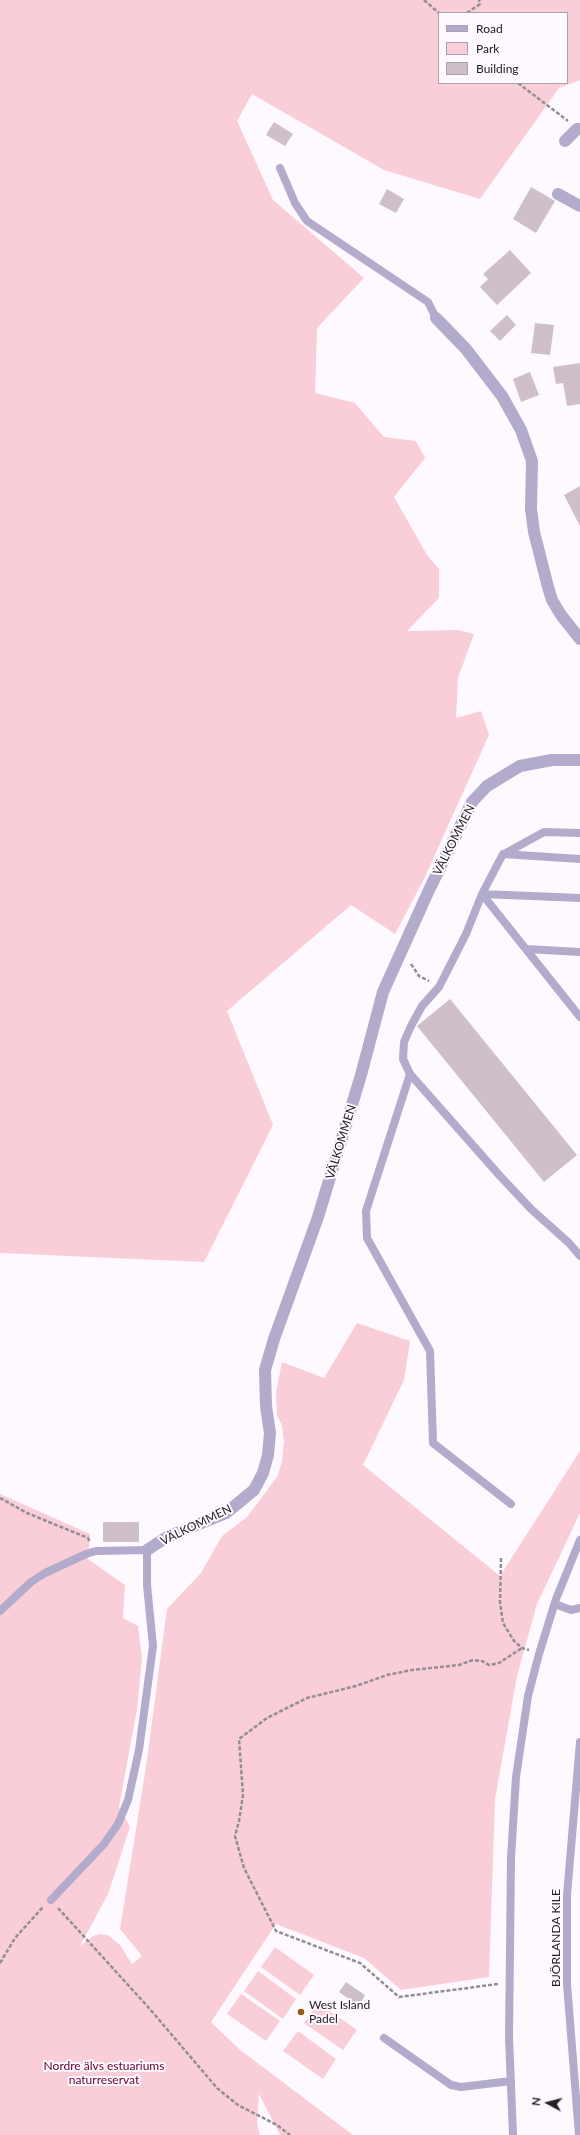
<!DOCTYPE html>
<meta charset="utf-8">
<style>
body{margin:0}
#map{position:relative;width:580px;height:2135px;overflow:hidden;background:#fdf9ff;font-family:Lato,sans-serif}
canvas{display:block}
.legend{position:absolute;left:438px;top:12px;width:130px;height:72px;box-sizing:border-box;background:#fdf9ff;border:1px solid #a7a3a9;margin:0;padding:5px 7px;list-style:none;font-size:12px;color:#252127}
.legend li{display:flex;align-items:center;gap:8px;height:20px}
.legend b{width:20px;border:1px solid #a7a3a9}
.north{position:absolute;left:528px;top:2083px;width:40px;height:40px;-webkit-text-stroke:3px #fdf9ff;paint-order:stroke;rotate:277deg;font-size:11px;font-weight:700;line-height:16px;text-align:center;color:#252127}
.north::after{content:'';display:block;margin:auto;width:14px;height:18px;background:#252127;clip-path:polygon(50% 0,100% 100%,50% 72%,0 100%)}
</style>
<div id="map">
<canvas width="580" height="2135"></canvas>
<ul class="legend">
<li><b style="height:5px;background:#b2abcb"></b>Road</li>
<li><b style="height:11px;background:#faced9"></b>Park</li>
<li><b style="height:11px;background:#cfbfca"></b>Building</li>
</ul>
<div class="north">N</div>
</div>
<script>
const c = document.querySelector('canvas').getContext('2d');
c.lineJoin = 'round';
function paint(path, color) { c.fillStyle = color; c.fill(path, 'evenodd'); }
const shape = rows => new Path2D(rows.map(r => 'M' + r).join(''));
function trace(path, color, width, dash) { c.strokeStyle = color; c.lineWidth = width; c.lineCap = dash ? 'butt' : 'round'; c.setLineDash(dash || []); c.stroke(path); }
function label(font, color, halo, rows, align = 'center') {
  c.font = font + ' Lato,sans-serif'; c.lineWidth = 4; c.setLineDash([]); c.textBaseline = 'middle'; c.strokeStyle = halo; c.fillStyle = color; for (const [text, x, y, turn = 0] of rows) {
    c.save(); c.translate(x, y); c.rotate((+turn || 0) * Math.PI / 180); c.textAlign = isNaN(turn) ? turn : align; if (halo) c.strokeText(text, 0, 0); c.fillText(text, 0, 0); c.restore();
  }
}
paint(shape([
 [0,0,580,0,580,80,559,88,480,199,384,170,252,94,237,121,273,200,364,278,317,328,315,393,355,403,384,437,416,441,425,458,394,497,427,555,439,569,439,598,407,631,458,630,474,634,458,678,456,718,481,711,489,735,424,879,395,934,351,905,227,1011,273,1125,204,1262,0,1253],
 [439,13,567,13,567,83,439,83],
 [357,1323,410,1341,404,1380,363,1465,500,1576,580,1451,580,1513,537,1604,517,1676,495,1799,489,1977,401,1990,364,1958,276,1924,211,2022,239,2049,353,2135,280,2135,259,2094,257,2123,260,2135,0,2135,0,1494,90,1534,88,1559,125,1585,123,1618,138,1626,142,1658,137,1709,119,1807,130,1827,108,1894,80,1946,93,1936,100,1934,108,1935,120,1945,132,1964,143,1955,142,1956,120,1929,146,1767,167,1609,201,1573,222,1536,247,1517,277,1477,282,1462,284,1441,282,1425,277,1416,276,1392,282,1362,324,1378],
 [275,1947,314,1975,300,1995,261,1967],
 [258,1971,296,1999,283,2019,244,1991],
 [241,1994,280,2021,266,2041,227,2014],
 [318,2003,357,2030,343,2050,304,2023],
 [298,2031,336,2059,323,2079,283,2051]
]), '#faced9');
paint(shape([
 [274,122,293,134,285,146,266,135],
 [531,187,555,201,536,233,513,219],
 [387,189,404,199,396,213,379,204],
 [510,250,531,273,497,305,480,287,488,279,483,274],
 [507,315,516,325,500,341,490,331],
 [535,323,554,325,550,355,531,353],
 [580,363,580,404,567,406,563,383,556,384,553,367],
 [530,372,539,395,521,402,513,379],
 [580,486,580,526,564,495],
 [450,999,577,1155,544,1182,417,1026],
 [103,1522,139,1522,139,1542,103,1542],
 [346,1982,365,1995,359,2006,339,1992]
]), '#cfbfca');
trace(shape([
 [424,0,439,13],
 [467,13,480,4,479,0],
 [518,83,568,121],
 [411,964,419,976,429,981],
 [0,1498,27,1513,88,1538,90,1542],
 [501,1558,500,1602,503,1623,514,1641,522,1648,529,1650],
 [58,1908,149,2008,217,2088,238,2105,277,2125,290,2135],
 [0,1963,15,1938,43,1907],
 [498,1984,399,1997,360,1963,276,1931,244,1868,235,1836,239,1821,243,1795,239,1739,267,1718,307,1698,356,1686,387,1675,412,1670,459,1665,473,1660,482,1661,489,1665,499,1663,522,1648]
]), '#928e94', 2.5, [4, 2]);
trace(shape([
 [280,168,295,203,307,221,428,302,436,318],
 [504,854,544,832,580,833],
 [580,859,503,854,482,894,580,1017],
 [527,949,580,952],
 [410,1074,403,1059,404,1042,411,1026,422,1006,439,987,466,934,482,894,580,898],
 [511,1504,433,1443,430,1351,367,1238,366,1211,410,1074,500,1176,531,1209,569,1243,580,1256],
 [555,1604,571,1610,580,1608],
 [0,1611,31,1582,45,1573,86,1554,96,1551,147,1550,147,1585,153,1646,139,1750,128,1800,118,1824,104,1844,51,1900],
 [384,2038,451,2085,461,2087,511,2081],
 [513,2135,509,2038,511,1858,516,1777,528,1696,539,1654,556,1599,580,1540],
 [579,2135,567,1984,567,1895,580,1742]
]), '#b2abcb', 8);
trace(shape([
 [565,141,577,129,580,129],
 [558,194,580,206],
 [436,318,466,349,502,396,521,430,532,461,531,509,534,532,548,587,552,600,561,615,580,639],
 [147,1550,167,1537,226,1513,254,1490,263,1473,268,1455,270,1433,266,1406,265,1370,274,1339,318,1217,361,1075,383,992,429,890,472,802,487,786,520,766,552,760,580,760]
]), '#b2abcb', 12);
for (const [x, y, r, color] of [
 [301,2012,4,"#945c16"]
]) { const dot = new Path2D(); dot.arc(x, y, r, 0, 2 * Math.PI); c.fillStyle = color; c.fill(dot); trace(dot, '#fdf9ff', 1.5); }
label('12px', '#252127', '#fdf9ff', [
 ["VÄLKOMMEN",454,840,-63],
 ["VÄLKOMMEN",341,1142,-73],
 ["VÄLKOMMEN",196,1525,-26],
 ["BJÖRLANDA KILE",556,1938,-90]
]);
label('12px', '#252127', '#fdf9ff', [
 ["West Island",309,2005],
 ["Padel",309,2019]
], 'left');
label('12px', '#650232', '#fdf9ff', [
 ["Nordre älvs estuariums",104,2066],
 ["naturreservat",104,2080]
]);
</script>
